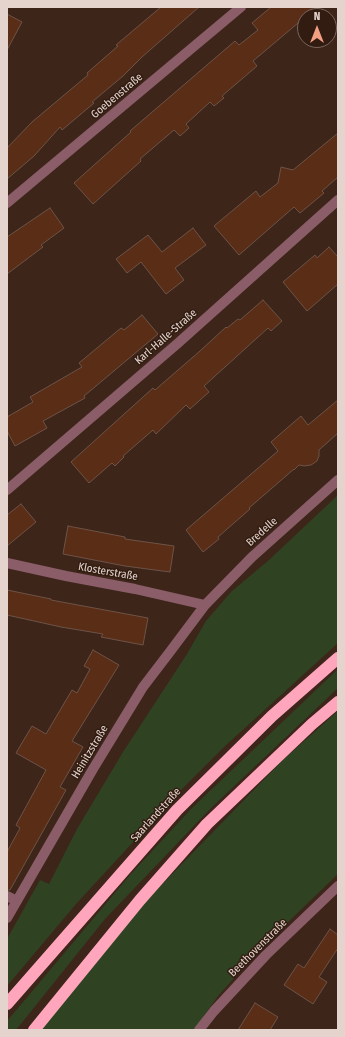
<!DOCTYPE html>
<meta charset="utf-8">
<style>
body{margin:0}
#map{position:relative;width:345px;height:1037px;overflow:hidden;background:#3d251a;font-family:"Fira Sans Condensed",sans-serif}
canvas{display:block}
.frame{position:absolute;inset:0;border:8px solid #e4d4cd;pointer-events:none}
.north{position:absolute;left:297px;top:8px;width:40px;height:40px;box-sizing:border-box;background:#321c11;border:1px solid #79665c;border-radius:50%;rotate:0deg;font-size:11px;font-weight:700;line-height:16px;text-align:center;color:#e4d4cd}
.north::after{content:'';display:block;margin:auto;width:14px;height:18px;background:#f39f84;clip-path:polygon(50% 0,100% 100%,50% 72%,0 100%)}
</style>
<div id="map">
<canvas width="345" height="1037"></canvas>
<div class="frame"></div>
<div class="north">N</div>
</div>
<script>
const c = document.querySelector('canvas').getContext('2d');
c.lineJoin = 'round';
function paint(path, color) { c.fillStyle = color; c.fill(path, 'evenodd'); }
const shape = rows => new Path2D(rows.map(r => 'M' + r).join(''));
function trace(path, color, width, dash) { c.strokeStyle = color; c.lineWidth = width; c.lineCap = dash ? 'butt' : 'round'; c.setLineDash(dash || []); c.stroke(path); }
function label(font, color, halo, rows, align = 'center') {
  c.font = font + ' "Fira Sans Condensed",sans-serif'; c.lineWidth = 3; c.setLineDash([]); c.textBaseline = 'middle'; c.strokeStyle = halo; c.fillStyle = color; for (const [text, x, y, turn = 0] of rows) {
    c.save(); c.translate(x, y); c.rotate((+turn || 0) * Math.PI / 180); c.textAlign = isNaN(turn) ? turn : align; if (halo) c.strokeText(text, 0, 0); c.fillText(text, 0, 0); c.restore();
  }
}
paint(shape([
 [338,495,338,643,225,746,180,791,76,904,7,986,7,939,40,880,49,884,77,829,123,752,187,654,206,621,232,591,269,560],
 [338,669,338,688,212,807,105,919,16,1030,7,1030,7,1021,13,1014,130,875,191,809],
 [338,711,338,874,258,951,218,996,194,1030,39,1030,144,903,283,760]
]), '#2f4322');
const building = shape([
 [161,7,199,7,142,57,123,76,92,102,94,103,62,130,60,127,34,156,7,179,7,148,32,122,88,75,87,73,118,46,116,45,161,7],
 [271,7,317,7,253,61,257,66,222,96,224,98,214,106,210,102,186,124,189,128,180,136,174,130,140,159,141,161,93,204,74,183,131,132,130,131,235,41,239,45,258,30,252,23,271,7],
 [7,14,22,22,7,50,7,14],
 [338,133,338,177,322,191,324,193,300,213,294,207,239,255,214,226,256,191,260,197,278,183,281,167,293,170,338,133],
 [50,208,64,228,41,245,43,247,7,274,7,237,50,208],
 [193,228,206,245,175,268,184,280,166,294,141,262,127,273,116,259,148,235,162,252,193,228],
 [329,247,338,257,338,284,307,311,283,282,315,255,317,258,329,247],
 [263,300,282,321,271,331,268,328,204,386,209,392,190,409,186,405,156,434,153,430,123,456,124,457,115,466,112,463,89,483,71,462,153,388,155,390,200,351,226,327,227,328,238,319,240,320,263,300],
 [142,315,158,334,84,396,85,398,43,421,47,428,15,446,7,431,7,417,33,402,30,397,82,367,79,363,121,328,124,330,142,315],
 [338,400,338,433,319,450,319,456,317,461,311,465,304,466,299,465,294,470,294,469,249,508,250,509,218,537,219,539,203,552,186,530,278,451,271,442,301,416,308,425,338,400],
 [21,504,36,522,7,546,7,515,21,504],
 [68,526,125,537,125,539,174,546,170,572,125,566,63,554,68,526],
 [7,590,51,599,51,600,148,618,143,645,101,637,103,634,61,627,7,615,7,590],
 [93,650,119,665,72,741,83,747,60,787,66,790,10,890,7,890,7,852,20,828,16,825,46,770,16,753,32,726,46,734,72,690,77,693,90,669,84,666,93,650],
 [330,929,338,935,338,948,319,977,327,982,313,1004,284,985,298,964,304,968,330,929],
 [255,1003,278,1017,270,1030,238,1030,255,1003]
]);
paint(building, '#5a2d17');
trace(building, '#6d5347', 1);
trace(shape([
 [7,203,241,7],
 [7,490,177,344,338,200],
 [7,563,66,576,135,589,205,605],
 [7,896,17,901],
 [7,918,93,769,143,687,169,653,205,605,252,557,338,480],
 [199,1030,214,1011,266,955,338,886]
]), '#8a5d68', 10);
trace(shape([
 [7,1004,177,810,272,716,338,658],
 [34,1030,140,900,207,824,312,724,338,702]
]), '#ffa6bd', 12);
label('11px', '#e4d4cd', '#321c11', [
 ["Goebenstraße",117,96,-40],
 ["Karl-Halle-Straße",166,337,-41],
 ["Bredelle",262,532,-42],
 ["Klosterstraße",108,572,10],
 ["Heinitzstraße",90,752,-59],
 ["Saarlandstraße",156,815,-48],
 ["Beethovenstraße",258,948,-45]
]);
</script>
